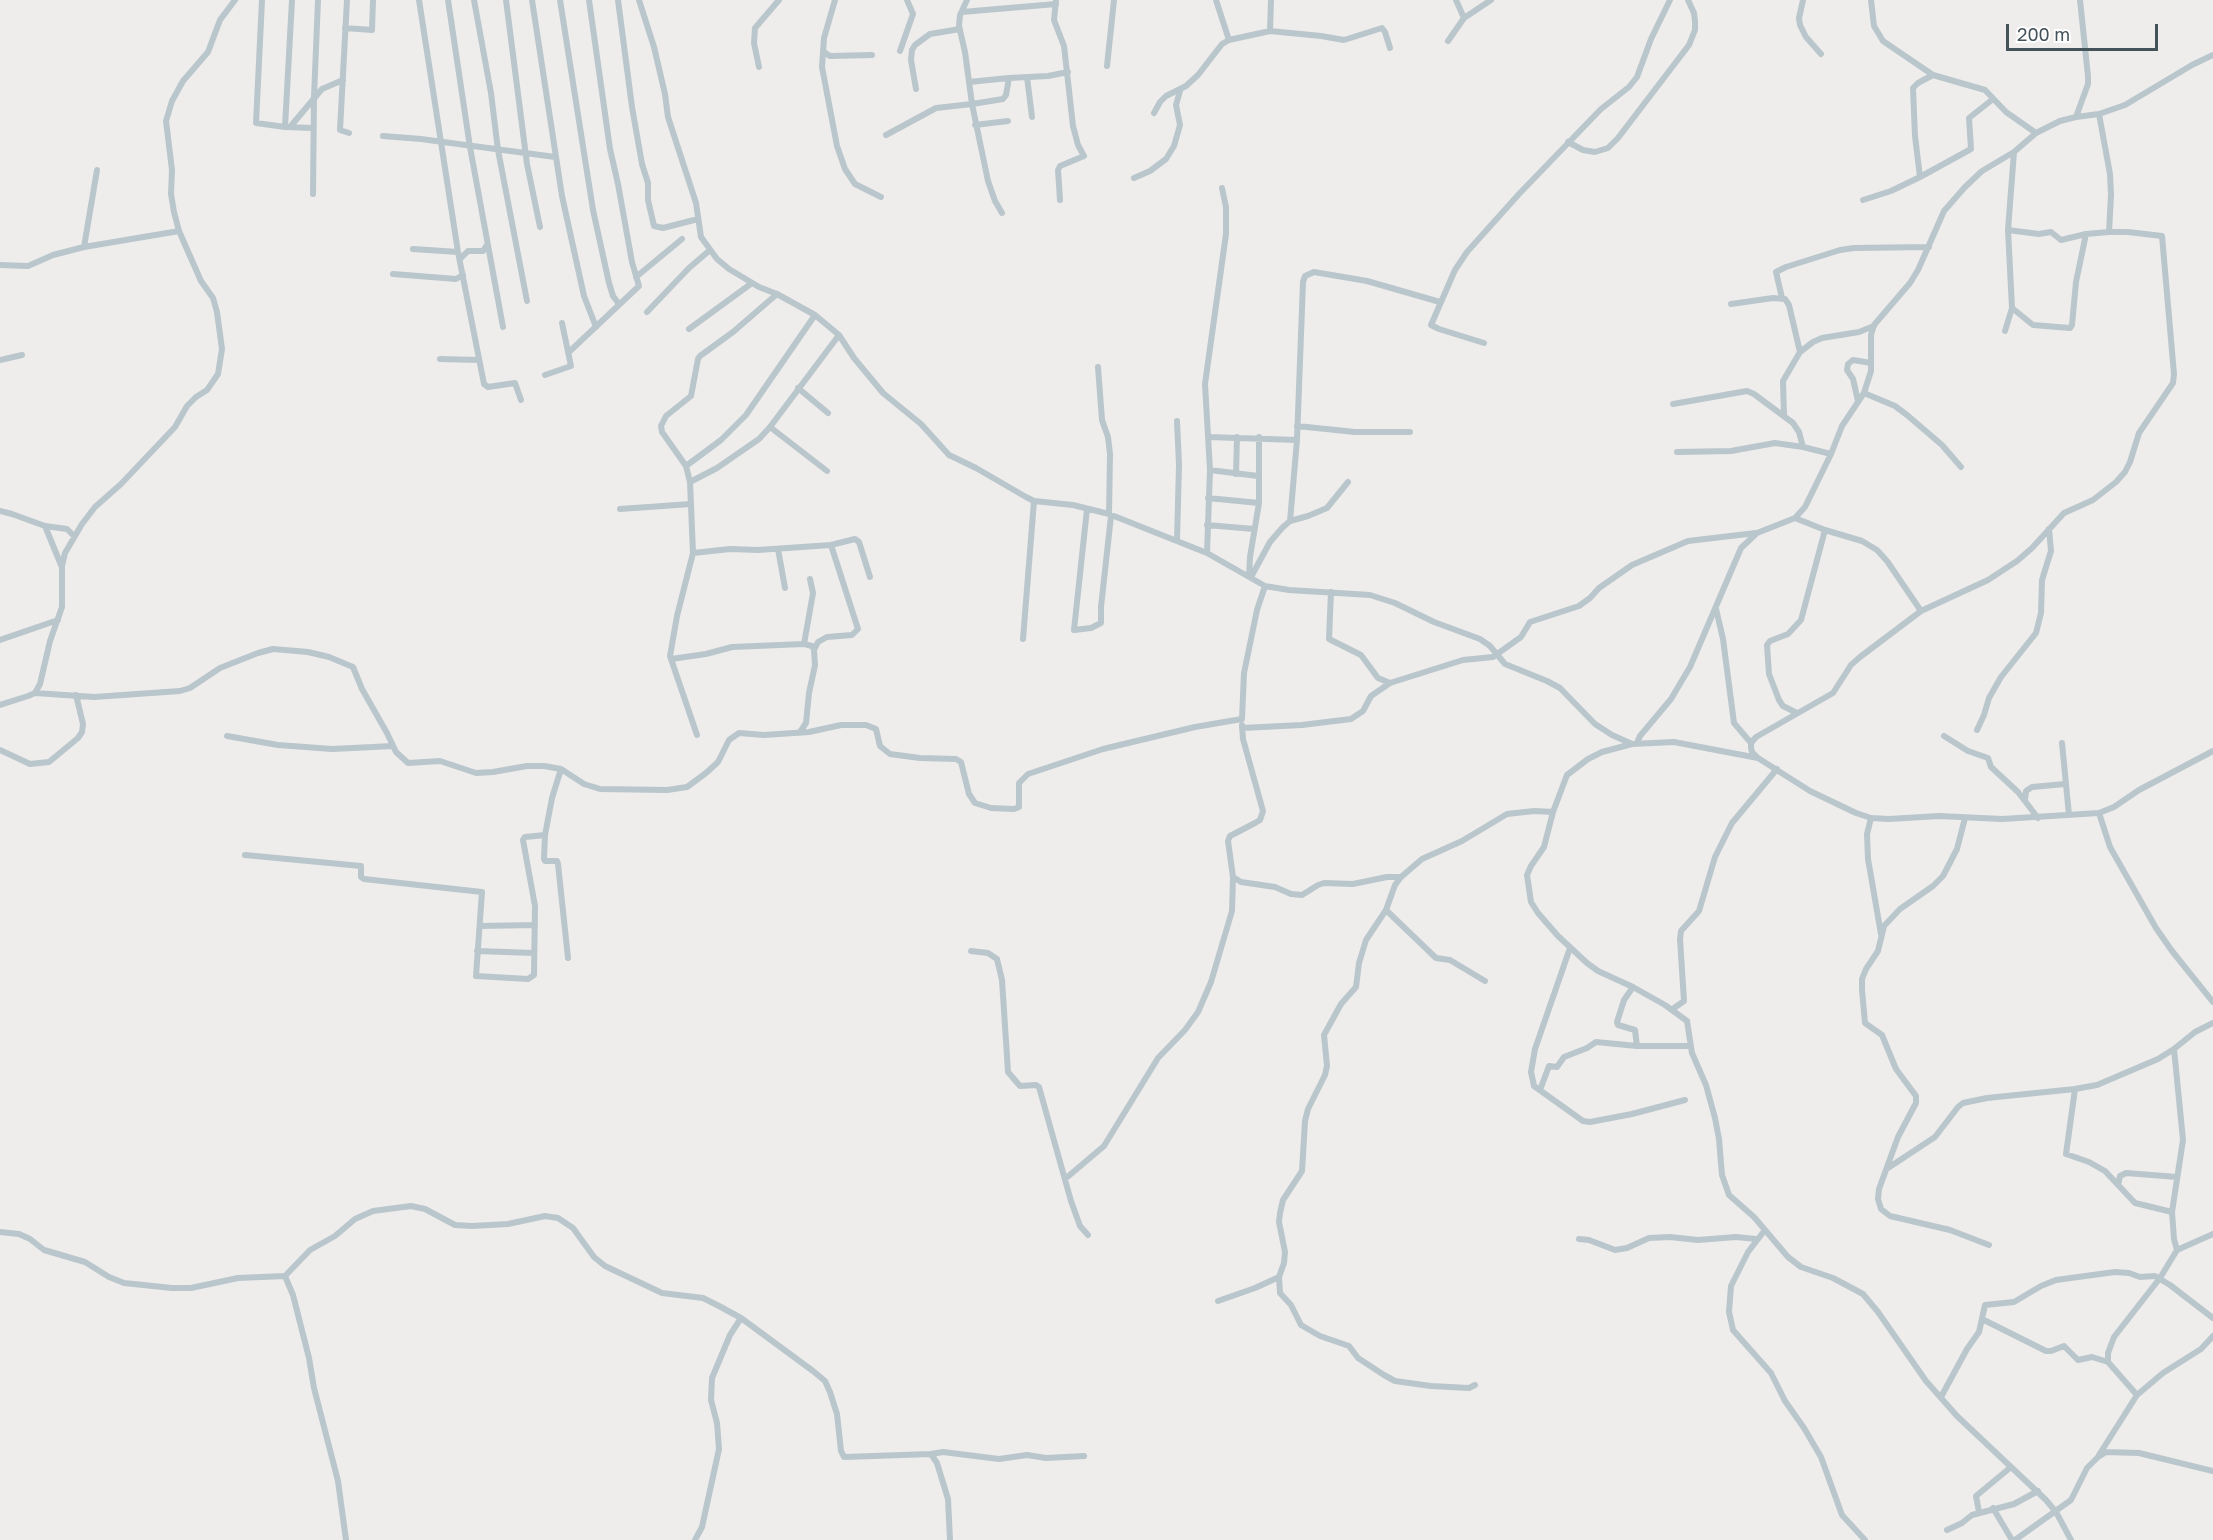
<!DOCTYPE html>
<style>
body{margin:0}
#map{position:relative;width:2213px;height:1540px;overflow:hidden;background:#efecec;font-family:"Golos Text",sans-serif}
canvas{display:block}
.scale{position:absolute;left:2006px;top:24px;width:152px;height:27px;box-sizing:border-box;border:3px solid #44525a;border-top:0;padding-left:8px;font-size:18px;line-height:21px;white-space:nowrap;color:#44525a;-webkit-text-stroke:4px #fff;paint-order:stroke}
</style>
<div id="map">
<canvas width="2213" height="1540"></canvas>
<div class="scale">200 m</div>
</div>
<script>
const c = document.querySelector('canvas').getContext('2d');
c.lineJoin = 'round';
const shape = rows => new Path2D(rows.map(r => 'M' + r).join(''));
function trace(path, color, width, dash) { c.strokeStyle = color; c.lineWidth = width; c.lineCap = dash ? 'butt' : 'round'; c.setLineDash(dash || []); c.stroke(path); }
trace(shape([
 [262,0,256,123,285,127,313,128],
 [347,0,340,130,349,133],
 [419,0,458,252,484,384,488,387,515,383,521,400],
 [448,0,470,147,503,327],
 [474,0,491,93,498,150,527,301],
 [506,0,527,164,540,227],
 [532,0,562,196,584,296,596,327],
 [560,0,593,210,609,283,613,296,619,304],
 [618,0,632,107,642,164,648,183,648,200,654,226,663,228,698,219],
 [639,0,654,47,665,94,668,117,696,203,701,237,717,259,729,269,759,287,777,294,815,315,839,335,854,358,883,393,921,424,949,455,976,468,1026,497,1034,501,1073,505,1109,514,1207,553,1265,586,1289,590,1370,595,1395,603,1434,622,1480,639,1490,646,1505,664,1547,681,1560,688,1595,724,1612,735,1630,743],
 [835,0,824,38,822,67,837,146,845,169,855,184,881,197],
 [1056,0,1054,20,1064,46,1073,126,1078,145,1084,156,1060,166,1058,170,1060,200],
 [1216,0,1229,40],
 [1456,0,1464,18],
 [1803,0,1799,18,1800,25,1806,37,1821,54],
 [1871,0,1874,26,1883,41,1933,75,1985,90,2006,112,2036,133],
 [962,12,1056,4],
 [345,28,372,30,373,0],
 [1270,31,1271,0],
 [1448,41,1464,18,1491,0],
 [900,51,913,14,907,0],
 [824,52,830,56,872,55],
 [1107,66,1114,0],
 [759,67,754,43,755,28,779,0],
 [1027,77,1032,117],
 [969,82,1009,78],
 [916,89,911,60,912,50,915,45,930,34,960,29],
 [1154,113,1160,102,1166,96,1186,86,1198,75,1222,44,1229,40,1270,31,1321,36,1344,40,1382,28,1385,32,1390,48],
 [2099,114,2110,174,2111,195,2109,232],
 [2076,117,2088,84,2088,76,2080,0],
 [975,125,1008,121],
 [285,127,292,0],
 [290,127,322,89,343,80],
 [886,135,936,108,972,104,965,52,959,26,960,15,967,0],
 [383,136,421,139,555,157],
 [1568,142,1583,150,1595,152,1608,148,1618,138,1689,45,1695,30,1695,21,1694,13,1688,0],
 [1920,177,1915,136,1913,88,1918,83,1933,75],
 [1134,178,1150,171,1166,159,1174,146,1180,125,1176,105,1180,91],
 [313,194,314,97,318,0],
 [1863,200,1891,191,1920,177,1971,149,1969,118,1993,99],
 [1002,213,995,201,988,181,972,104,1003,99,1006,95,1009,78,1048,76,1068,72],
 [84,247,97,170],
 [413,249,458,252],
 [460,259,468,251,483,251,487,245],
 [0,265,28,266,53,255,84,247,179,231],
 [393,274,456,279,463,275],
 [636,277,682,239],
 [1782,298,1776,272,1786,267,1840,250,1854,248,1929,247],
 [1731,304,1773,298,1785,299,1789,305,1800,352],
 [2012,308,2033,325,2070,328,2072,325,2076,282,2086,234],
 [647,312,689,268,710,250],
 [689,329,752,283],
 [2005,331,2012,308,2008,230,2014,152],
 [1484,343,1439,329,1431,325,1455,270,1467,252,1519,194,1601,109,1629,87,1637,77,1651,39,1670,0],
 [569,352,639,286,632,262,618,184,610,149,589,0],
 [440,359,479,360],
 [0,360,22,355],
 [1098,367,1102,420,1108,437,1110,454,1109,514],
 [545,375,571,366,562,323],
 [798,388,828,413],
 [1864,393,1895,406,1907,415,1942,445,1961,467],
 [1858,401,1853,379,1847,370,1848,364,1853,360,1871,363],
 [1673,404,1747,391,1754,394,1793,423,1799,432,1803,447],
 [1784,415,1783,381,1800,352,1813,342,1822,338,1859,332,1874,326],
 [1177,421,1179,465,1177,541],
 [1297,426,1355,432,1410,432],
 [770,427,827,471],
 [1208,437,1297,440],
 [1677,452,1731,451,1775,443,1803,447,1831,454],
 [686,466,721,440,746,415,815,315],
 [1210,470,1258,476],
 [1236,474,1237,437],
 [690,482,717,468,759,439,770,427,839,335],
 [1208,498,1259,503],
 [620,509,691,504],
 [1087,509,1074,630,1091,628,1101,623,1101,607,1111,516],
 [0,511,12,514,45,526,61,565],
 [1795,518,1825,530,1862,541,1877,550,1887,561,1921,611],
 [1290,521,1297,440,1303,282,1305,276,1314,272,1367,281,1440,302],
 [1207,525,1254,529],
 [45,526,67,529,74,536],
 [778,549,785,588],
 [693,553,730,549,758,550,831,545,855,539,859,542,870,577],
 [1207,553,1210,470,1205,384,1226,234,1226,207,1222,188],
 [1249,576,1250,557,1259,503,1259,437],
 [1251,577,1270,542,1282,528,1290,521,1308,516,1327,508,1348,482],
 [1331,592,1329,639,1361,655,1378,678,1390,683],
 [1716,609,1723,639,1734,723,1751,743],
 [1023,639,1034,501],
 [0,640,58,620],
 [804,644,813,593,810,579],
 [814,650,818,642,827,637,852,635,858,629,831,545],
 [671,659,706,654,732,647,804,644,812,646,814,650,815,665,809,693,806,723,800,732],
 [35,693,94,697,180,691,190,688,220,668,258,653,273,649,308,652,329,657,353,667,362,689,387,733,396,752,408,763,440,761,476,773,493,772,527,766,544,766,561,769,584,784,600,789,667,790,687,787,706,773,718,762,729,740,739,733,764,735,809,732,841,725,866,725,876,729,880,746,890,754,920,758,956,759,961,762,969,794,975,803,991,808,1014,809,1019,807,1019,783,1028,774,1103,749,1195,727,1242,719,1244,673,1257,610,1265,586],
 [0,705,28,696,35,693,40,684,50,641,62,607,62,566,65,553,82,524,95,507,121,484,175,427,187,406,196,397,207,390,218,374,222,349,217,312,213,298,201,281,179,231,174,212,171,194,172,170,166,121,172,101,183,81,208,52,220,20,235,0],
 [1797,713,1783,706,1779,700,1769,674,1767,645,1770,641,1788,634,1801,620,1825,530],
 [1242,725,1243,739,1263,811,1260,820,1255,823,1230,836,1228,841,1233,877,1241,882,1275,887,1291,894,1302,895,1318,885,1324,883,1353,884,1387,877,1401,877],
 [1242,728,1302,725,1351,719,1363,711,1371,696,1390,683,1463,660,1493,657,1521,637,1530,622,1579,606,1590,598,1599,588,1632,565,1688,541,1756,533],
 [1977,730,1984,715,1989,698,2001,677,2036,633,2041,613,2042,580,2051,551,2049,529],
 [697,735,670,656,677,616,693,553,690,482,686,466,662,432,661,426,666,416,691,396,698,359,700,356,733,332,777,294],
 [227,736,278,745,332,749,393,746],
 [1944,736,1968,751,1988,758,1991,767,2018,792,2038,818],
 [1637,743,1640,736,1671,699,1690,667,1741,548,1757,533,1795,518,1805,507,1831,454,1842,426,1864,393,1871,371,1871,335,1874,325,1910,283,1918,270,1944,211,1965,187,1982,171,2014,152,2036,133,2060,121,2076,117,2099,114,2125,105,2192,65,2213,55],
 [2062,743,2069,815],
 [0,750,30,764,49,762,78,738,82,732,83,724,76,695],
 [1758,758,1752,752,1751,748,1751,743,1756,737,1833,693,1851,665,1860,657,1921,611,1988,580,2017,561,2032,548,2064,513,2093,500,2116,482,2125,472,2130,462,2139,433,2173,383,2174,374,2162,236,2128,232,2109,232,2086,234,2061,240,2051,232,2039,234,2008,230],
 [561,769,552,798,545,835,544,859,545,861,557,861,558,864,568,958],
 [2025,800,2026,791,2032,787,2065,784],
 [2099,813,2110,847,2156,928,2172,951,2213,1002],
 [1871,818,1867,834,1868,859,1881,934],
 [1965,818,1957,849,1943,876,1933,886,1900,909,1884,926,1878,951,1866,969,1862,979,1862,990,1865,1023,1882,1035,1896,1069,1916,1096,1916,1103,1898,1137,1879,1189,1878,1199,1881,1209,1890,1216,1950,1230,1989,1245],
 [245,855,361,866,361,877,364,879,482,892,476,976,528,979,534,975,535,906,523,840,525,837,545,835],
 [1386,910,1436,958,1450,960,1485,981],
 [480,926,535,925],
 [1570,948,1535,1049,1531,1072,1534,1086,1583,1121,1590,1122,1632,1114,1685,1100],
 [477,951,534,953],
 [971,951,988,953,997,959,1002,980,1008,1072,1020,1086,1036,1085,1039,1087,1071,1201,1080,1226,1088,1235],
 [1633,987,1624,1000,1617,1022,1618,1025,1635,1030,1637,1046],
 [1674,1011,1674,1008,1684,1001,1680,939,1681,931,1699,911,1715,857,1732,823,1777,769],
 [2174,1049,2183,1140,2172,1212,2174,1239,2177,1250],
 [2075,1089,2066,1154,2089,1162,2105,1171,2135,1203,2172,1212],
 [1540,1090,1549,1066,1557,1067,1564,1057,1587,1048,1596,1042,1637,1046,1691,1046],
 [1888,1168,1935,1137,1958,1107,1963,1103,1987,1098,2075,1089,2097,1085,2158,1059,2174,1049,2195,1032,2213,1023],
 [1065,1179,1104,1146,1158,1058,1185,1030,1198,1012,1211,982,1232,911,1233,877],
 [2118,1185,2120,1176,2126,1173,2177,1177],
 [1765,1230,1748,1252,1731,1286,1729,1312,1733,1330,1771,1373,1785,1401,1804,1428,1821,1457,1842,1515,1865,1540],
 [0,1232,19,1234,30,1239,44,1250,85,1262,109,1277,124,1283,172,1288,191,1288,238,1278,285,1276,293,1295,309,1358,314,1388,338,1481,346,1540],
 [1579,1239,1589,1240,1615,1250,1627,1248,1649,1238,1670,1237,1698,1240,1736,1237,1756,1239],
 [285,1276,310,1250,335,1236,355,1219,373,1211,411,1206,425,1209,455,1225,472,1226,508,1224,545,1216,558,1218,573,1228,594,1257,605,1266,662,1293,703,1298,719,1306,741,1318,813,1371,825,1381,830,1392,837,1414,841,1451,844,1457,931,1454,937,1463,948,1499,950,1540],
 [1279,1277,1280,1293,1291,1305,1301,1325,1320,1336,1349,1346,1358,1358,1384,1375,1395,1381,1431,1386,1469,1388,1475,1385],
 [1218,1301,1255,1288,1279,1277,1284,1263,1285,1252,1279,1222,1280,1213,1283,1200,1302,1171,1305,1121,1308,1109,1325,1075,1327,1066,1324,1035,1341,1004,1356,987,1359,963,1366,940,1386,910,1395,885,1401,877,1422,859,1462,841,1507,814,1534,811,1553,812],
 [1982,1319,2046,1351,2051,1351,2064,1346,2078,1360,2092,1357,2108,1362],
 [2137,1395,2108,1362,2108,1353,2114,1337,2160,1278,2177,1250,2213,1234],
 [1941,1397,1967,1349,1979,1332,1985,1305,2014,1302,2041,1286,2056,1280,2115,1272,2129,1273,2140,1277,2155,1276,2170,1285,2213,1318],
 [931,1454,943,1452,999,1459,1027,1455,1046,1458,1084,1456],
 [2099,1455,2137,1395,2163,1373,2201,1349,2213,1336],
 [1993,1508,2012,1540],
 [1979,1512,1976,1496,2011,1467],
 [1947,1530,1962,1523,1972,1515,2014,1504,2038,1491],
 [695,1540,702,1527,719,1449,717,1423,711,1400,712,1378,730,1335,741,1318],
 [2015,1540,2071,1500,2087,1468,2098,1457,2106,1452,2139,1453,2213,1471],
 [2071,1540,2056,1512,2046,1500,1957,1416,1926,1381,1878,1312,1863,1294,1833,1278,1801,1267,1788,1257,1754,1217,1729,1195,1722,1175,1719,1139,1715,1118,1706,1085,1692,1053,1687,1021,1665,1005,1633,987,1598,971,1587,963,1558,936,1538,913,1531,902,1527,875,1531,866,1544,847,1553,812,1567,775,1588,759,1602,752,1632,744,1674,742,1758,758,1810,791,1856,813,1871,818,1889,819,1939,816,2002,819,2099,813,2114,807,2139,790,2213,751]
]), '#b9c6cc', 6);
</script>
